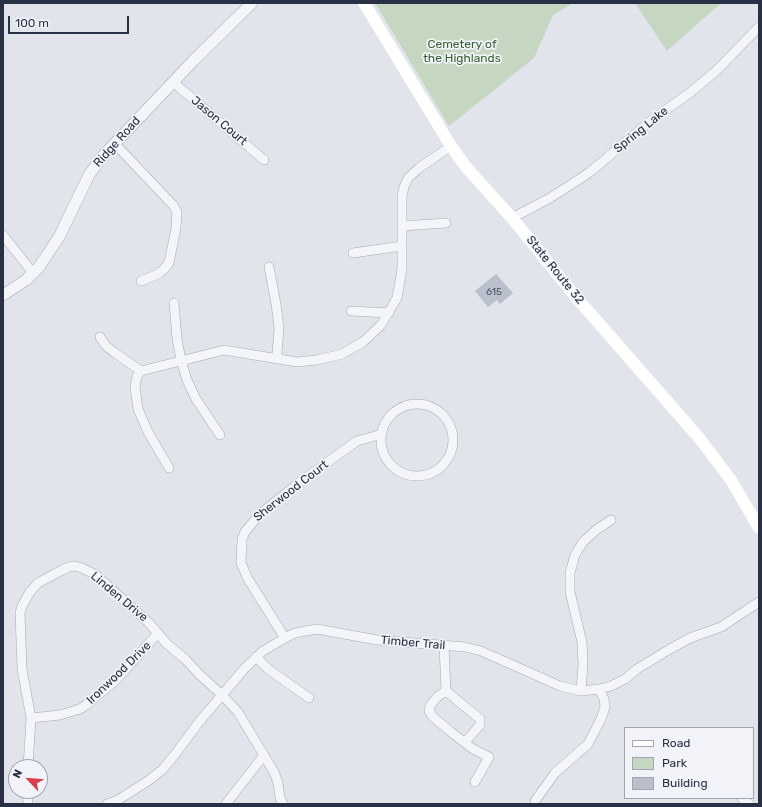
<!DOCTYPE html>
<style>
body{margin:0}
#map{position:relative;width:762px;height:807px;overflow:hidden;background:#e1e4eb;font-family:Rubik,sans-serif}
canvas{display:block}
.frame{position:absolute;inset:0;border:4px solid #273044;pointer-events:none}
.legend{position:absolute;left:624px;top:727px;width:130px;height:72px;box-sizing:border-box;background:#f1f3f8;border:1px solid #a0a5b0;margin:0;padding:5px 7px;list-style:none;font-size:12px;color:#273044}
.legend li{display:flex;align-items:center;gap:8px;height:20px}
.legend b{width:20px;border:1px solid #a0a5b0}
.north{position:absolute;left:8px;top:759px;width:40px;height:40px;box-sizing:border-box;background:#f1f3f8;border:1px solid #a0a5b0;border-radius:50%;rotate:296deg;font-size:11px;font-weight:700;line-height:16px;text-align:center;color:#273044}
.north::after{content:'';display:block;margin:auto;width:14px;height:18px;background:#db3a49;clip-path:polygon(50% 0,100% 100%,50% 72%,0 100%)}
.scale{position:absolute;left:8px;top:16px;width:121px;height:18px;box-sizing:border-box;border:2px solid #273044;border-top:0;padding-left:5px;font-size:12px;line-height:14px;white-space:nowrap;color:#273044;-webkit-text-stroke:3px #f1f3f8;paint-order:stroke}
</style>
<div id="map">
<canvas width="762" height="807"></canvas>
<div class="frame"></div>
<ul class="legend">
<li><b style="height:5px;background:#fff"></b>Road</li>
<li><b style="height:11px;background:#c5d6c1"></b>Park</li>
<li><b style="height:11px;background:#bac0cb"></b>Building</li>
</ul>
<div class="north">N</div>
<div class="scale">100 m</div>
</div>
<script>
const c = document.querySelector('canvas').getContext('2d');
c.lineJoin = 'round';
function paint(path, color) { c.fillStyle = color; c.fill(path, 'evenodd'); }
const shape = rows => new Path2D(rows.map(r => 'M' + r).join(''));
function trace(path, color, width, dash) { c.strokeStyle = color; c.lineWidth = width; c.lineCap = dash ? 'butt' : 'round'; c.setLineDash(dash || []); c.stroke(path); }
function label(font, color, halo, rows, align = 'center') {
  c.font = font + ' Rubik,sans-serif'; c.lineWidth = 3.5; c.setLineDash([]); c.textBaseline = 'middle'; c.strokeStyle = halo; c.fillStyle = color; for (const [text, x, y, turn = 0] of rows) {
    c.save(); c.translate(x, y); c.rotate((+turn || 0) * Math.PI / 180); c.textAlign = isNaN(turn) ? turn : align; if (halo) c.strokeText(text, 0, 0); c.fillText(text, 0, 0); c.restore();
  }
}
paint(shape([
 [375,3,573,3,553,15,534,58,449,126],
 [635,3,721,3,667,51]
]), '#c5d6c1');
paint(shape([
 [496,274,513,293,500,304,497,300,488,307,475,291]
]), '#bac0cb');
const minor = shape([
 [173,82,264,160],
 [115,144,173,205,177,212,176,228,169,263,164,269,158,274,141,281],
 [512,218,550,198,575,182,590,172,653,119,691,92,716,71,759,27],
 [402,226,446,223],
 [3,235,33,273],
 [353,253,402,246],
 [269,267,276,304,279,328,277,353,278,359],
 [174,303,177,339,181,360,187,380,196,399,220,435],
 [351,311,389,313],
 [100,337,106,346,115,353,141,371],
 [141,371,224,350,297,362,317,360,342,354,363,342,381,325,397,298,402,269,402,196,404,187,408,178,419,168,451,146],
 [141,371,137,376,135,387,138,409,148,432,169,468],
 '381 440a36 36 0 1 1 72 0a36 36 0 1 1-72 0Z',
 [285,638,248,579,241,563,242,539,245,532,259,515,300,482,357,441,382,434],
 [444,646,446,691,437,697,430,706,429,711,433,717,451,732,473,749,489,757,475,782],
 [256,657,268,669,309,698],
 [446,691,480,719,480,725,465,742],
 [581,691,583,664,582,642,570,592,570,573,575,555,583,542,596,530,611,520],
 [31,718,60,715,80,709,86,705,117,679,158,633],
 [28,767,31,718,22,669,20,613,22,606,30,592,38,583,62,570,69,567,75,566,82,568,96,575,149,623,166,643,185,659,200,675,222,695,238,712,274,772,278,783,280,798,283,804],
 [27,791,28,804],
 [742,798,749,804],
 [535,801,555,773,588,744,601,719,605,707,604,699,599,689],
 [107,804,118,800,148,781,162,770,173,757,199,722,245,668,263,651,285,638,295,633,317,629,377,640,465,647,481,651,560,686,581,691,599,689,611,686,625,679,637,669,670,649,690,638,721,627,759,602],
 [226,804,264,755]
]);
const tertiary = shape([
 [3,295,26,280,39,267,59,237,89,175,102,157,193,61,252,3]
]);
trace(minor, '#a5aab6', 10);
trace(tertiary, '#a5aab6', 12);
trace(minor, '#f4f5f9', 9);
trace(tertiary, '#f4f5f9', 11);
trace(shape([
 [364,3,451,146,466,167,512,218,575,296,700,439,731,480,759,528]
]), '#fff', 12);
label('10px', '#4c5466', null, [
 ["615",494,292]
]);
label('12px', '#396233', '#f1f3f8', [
 ["Cemetery of",462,45],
 ["the Highlands",462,59]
]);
label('12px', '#273044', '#f1f3f8', [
 ["Jason Court",219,121,40],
 ["Spring Lake",641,130,-39],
 ["Ridge Road",117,142,-48],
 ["State Route 32",555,270,51],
 ["Sherwood Court",291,491,-38],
 ["Linden Drive",119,597,40],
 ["Timber Trail",413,643,5],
 ["Ironwood Drive",119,673,-44]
]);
</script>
